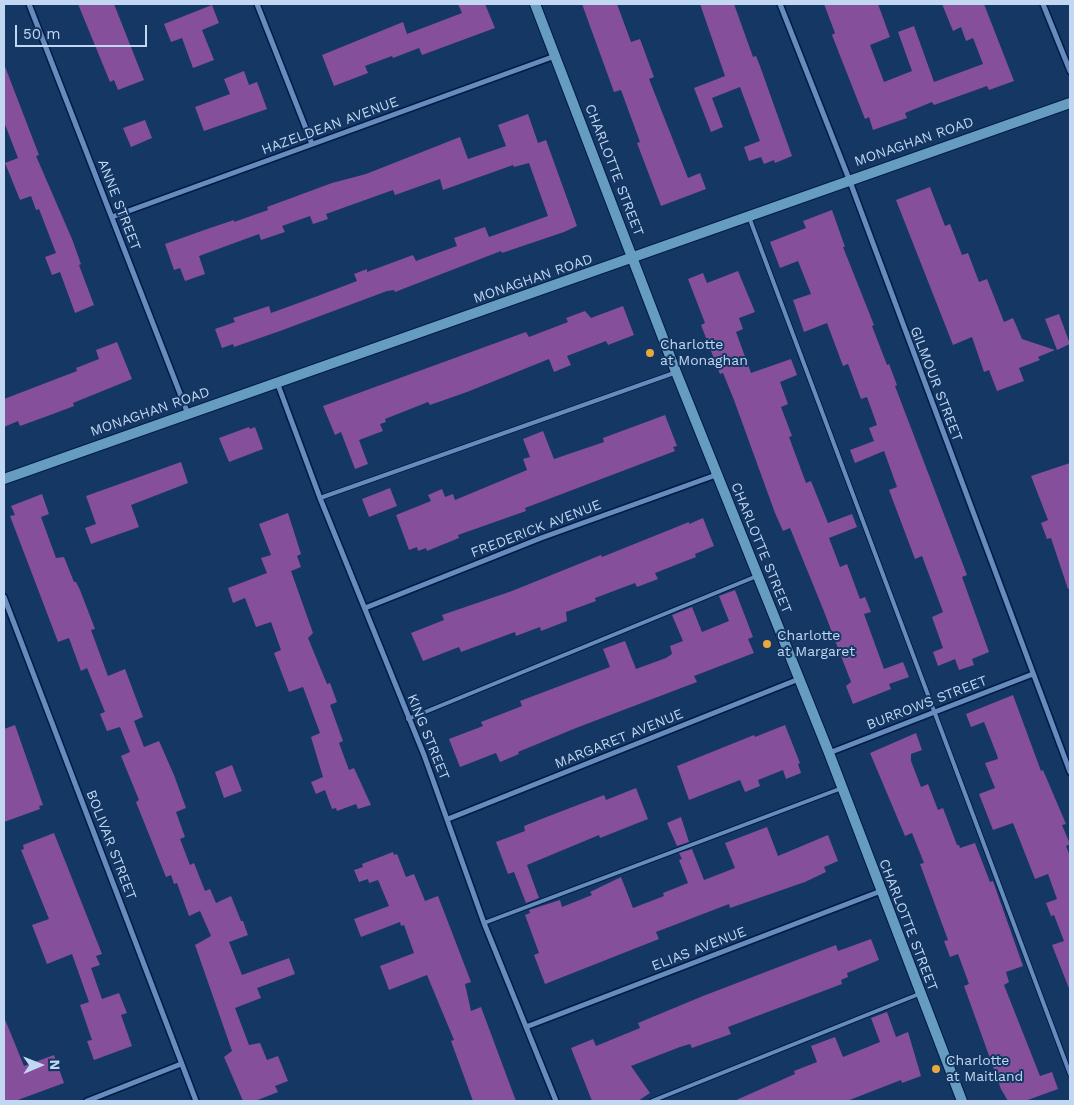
<!DOCTYPE html>
<style>
body{margin:0}
#map{position:relative;width:1074px;height:1105px;overflow:hidden;background:#143763;font-family:"Work Sans",sans-serif}
canvas{display:block}
.frame{position:absolute;inset:0;border:5px solid #c2d7f2;pointer-events:none}
.north{position:absolute;left:15px;top:1040px;width:50px;height:50px;-webkit-text-stroke:4px #143763;paint-order:stroke;rotate:89deg;font-size:14px;font-weight:700;line-height:20px;text-align:center;color:#c2d7f2}
.north::after{content:'';display:block;margin:auto;width:18px;height:22px;background:#c2d7f2;clip-path:polygon(50% 0,100% 100%,50% 72%,0 100%)}
.scale{position:absolute;left:15px;top:25px;width:132px;height:22px;box-sizing:border-box;border:2px solid #c2d7f2;border-top:0;padding-left:6px;font-size:15px;line-height:18px;white-space:nowrap;color:#c2d7f2;-webkit-text-stroke:4px #143763;paint-order:stroke}
</style>
<div id="map">
<canvas width="1074" height="1105"></canvas>
<div class="frame"></div>
<div class="north">N</div>
<div class="scale">50 m</div>
</div>
<script>
const c = document.querySelector('canvas').getContext('2d');
c.lineJoin = 'round';
function paint(path, color) { c.fillStyle = color; c.fill(path, 'evenodd'); }
const shape = rows => new Path2D(rows.map(r => 'M' + r).join(''));
function trace(path, color, width, dash) { c.strokeStyle = color; c.lineWidth = width; c.lineCap = dash ? 'butt' : 'round'; c.setLineDash(dash || []); c.stroke(path); }
function label(font, color, halo, rows, align = 'center') {
  c.font = font + ' "Work Sans",sans-serif'; c.lineWidth = 4; c.setLineDash([]); c.textBaseline = 'middle'; c.strokeStyle = halo; c.fillStyle = color; for (const [text, x, y, turn = 0] of rows) {
    c.save(); c.translate(x, y); c.rotate((+turn || 0) * Math.PI / 180); c.textAlign = isNaN(turn) ? turn : align; if (halo) c.strokeText(text, 0, 0); c.fillText(text, 0, 0); c.restore();
  }
}
paint(shape([
 [78,4,114,4,144,80,118,90,114,80,110,82],
 [458,4,485,4,495,28,422,55,419,48,393,58,392,56,365,66,368,73,334,86,322,55,403,22,407,34,462,13],
 [582,4,617,4,631,42,640,39,654,77,649,79,688,178,700,173,706,189,661,206,637,143,640,142,621,90,614,92],
 [700,4,734,4,753,57,756,56,760,66,792,156,775,163,774,160,764,164,761,157,749,161,744,147,760,141,740,87,712,98,723,127,711,132,694,88,725,76],
 [824,4,878,4,890,37,870,45,884,82,912,71,898,32,914,26,934,82,983,64,973,38,966,41,961,27,953,31,942,4,984,4,1014,81,989,90,987,86,934,105,932,102,905,113,907,118,873,130,869,117,865,119,839,53,832,35,835,33],
 [212,5,219,23,202,30,214,60,193,68,182,38,171,42,164,24],
 [4,64,39,155,36,156,72,239,81,264,79,265,94,305,75,313,60,272,52,275,45,257,56,253,39,209,36,210,31,196,20,200,5,163,18,158,4,122],
 [244,71,249,85,257,82,267,109,204,131,195,107,230,94,224,79],
 [528,114,538,143,546,140,577,226,564,232,502,253,501,251,395,292,394,290,387,291,280,331,234,347,233,344,222,348,215,329,235,322,233,318,269,306,271,313,315,297,357,281,354,274,367,269,367,272,413,255,416,261,457,246,454,238,485,227,489,237,548,216,529,163,514,167,513,165,443,190,440,179,395,195,393,190,326,214,328,219,313,224,310,216,282,226,285,232,261,240,259,234,199,256,205,274,185,281,180,268,174,270,165,244,210,228,234,220,234,222,268,210,267,207,332,183,366,174,460,137,468,159,506,146,498,125],
 [145,120,152,138,131,147,123,128],
 [930,187,945,226,950,224,962,255,968,253,979,282,987,279,1004,322,1013,318,1022,339,1055,350,1038,357,1040,360,1019,368,1024,381,997,391,989,370,984,372,972,337,953,345,896,200],
 [832,210,845,247,843,247,874,325,872,326,887,365,889,364,897,385,895,386,967,575,962,577,989,652,972,659,974,665,959,670,955,659,938,666,933,652,943,648,932,617,943,612,922,556,915,559,889,490,897,487,884,451,855,463,850,450,874,441,869,428,877,425,867,397,861,399,848,364,843,366,827,323,804,332,793,300,811,294,798,261,780,268,770,242,806,228,803,221],
 [738,271,755,312,739,318,743,329,736,332,751,373,791,359,797,375,780,382,788,404,781,407,792,436,789,437,806,483,811,481,828,523,852,514,857,527,829,538,840,567,847,564,860,599,865,597,871,612,864,614,884,669,903,662,909,677,889,684,891,689,853,704,846,686,851,682,823,609,790,528,783,531,775,513,734,400,723,373,720,374,701,325,705,323,688,279,703,273,707,283],
 [623,306,634,335,608,345,606,341,567,356,571,365,554,372,549,359,467,392,430,405,428,402,385,419,386,422,380,424,383,431,359,440,368,464,355,469,341,432,335,435,323,406,526,332,529,337,568,322,566,318,585,311,591,318],
 [1059,314,1070,344,1057,350,1045,319],
 [117,342,132,379,73,403,74,406,53,414,20,426,18,421,4,427,4,399,77,371,76,368,99,359,96,350],
 [665,415,677,446,673,447,675,451,525,508,526,511,458,535,459,538,427,551,426,548,418,551,417,547,409,550,396,515,431,501,428,495,442,489,445,497,453,494,455,500,527,470,523,459,530,457,523,439,543,431,554,459,604,442,603,438],
 [249,427,250,429,255,427,263,449,229,462,219,438],
 [181,462,188,483,131,505,139,527,91,544,85,528,96,524,86,496],
 [1070,463,1070,588,1068,589,1051,538,1047,539,1041,523,1048,520,1031,476],
 [390,488,397,506,369,517,362,499],
 [42,494,49,514,41,517,56,558,64,557,74,582,76,582,80,590,95,629,91,630,108,676,125,669,143,717,134,721,144,747,159,741,174,775,186,808,176,812,185,837,180,839,190,865,194,863,205,891,210,889,216,903,231,896,241,921,243,921,248,935,229,942,242,975,289,958,295,974,257,988,261,998,235,1008,249,1045,260,1043,267,1060,278,1056,288,1081,275,1086,278,1092,255,1101,243,1101,224,1057,232,1051,195,945,211,936,200,911,189,916,177,883,174,884,171,875,166,877,136,802,139,800,121,756,130,752,120,727,107,731,100,714,105,712,87,668,81,671,69,638,58,642,10,516,15,515,11,506],
 [288,513,301,554,297,556,301,567,291,571,313,633,308,638,327,684,330,683,337,702,330,705,343,741,339,743,349,770,354,768,371,805,358,809,356,804,337,811,336,808,332,809,325,790,316,794,311,782,323,777,311,737,320,733,303,687,289,692,274,653,281,650,271,622,256,627,245,598,233,603,228,588,267,573,261,558,271,555,259,524],
 [703,518,714,546,695,554,696,557,655,573,658,579,637,587,635,583,595,598,596,601,566,612,567,621,541,631,540,627,516,636,515,632,461,652,459,647,423,661,411,633,444,620,442,615,512,591,601,555,602,557,689,522,689,524],
 [735,590,753,637,748,639,754,653,694,676,697,682,576,728,518,752,519,754,500,762,496,753,460,767,449,739,483,726,481,722,522,706,520,701,610,667,603,649,625,641,636,669,666,658,672,654,670,646,683,641,672,615,692,607,702,632,729,621,719,596],
 [1013,695,1041,771,1043,770,1066,824,1062,825,1070,844,1066,846,1070,856,1070,991,1052,945,1064,941,1054,915,1051,916,1046,903,1057,899,1048,874,1035,879,1013,823,993,830,979,794,995,788,985,763,998,759,997,755,984,722,971,727,966,714],
 [15,725,43,805,39,806,40,809,4,822,4,729],
 [785,725,800,763,798,764,801,773,786,779,783,770,758,780,760,786,745,792,740,780,689,800,677,766,754,735,755,737],
 [916,733,922,750,911,754,911,761,921,787,928,784,938,810,943,808,957,845,959,845,960,848,975,843,990,882,993,881,1023,966,1006,972,1009,982,1004,985,1040,1076,1052,1072,1058,1089,1025,1101,1008,1101,1001,1089,964,986,969,984,958,954,950,957,944,941,948,940,920,864,924,863,912,833,905,836,870,753],
 [232,765,242,791,224,798,215,772],
 [636,788,648,819,600,838,599,835,527,865,539,898,526,903,514,872,508,874,496,842,525,831,524,826,544,818,604,795,606,800],
 [681,817,689,842,677,846,667,823],
 [767,827,778,856,828,835,838,861,824,867,826,872,805,882,730,908,729,904,656,932,659,939,545,984,534,955,539,953,525,915,530,913,529,910,560,900,562,907,592,895,590,892,621,877,633,908,664,896,663,893,688,883,679,860,682,859,679,853,692,849,704,880,735,868,725,843],
 [54,833,102,954,96,956,100,965,91,968,102,999,119,993,127,1013,121,1015,132,1046,94,1060,87,1041,92,1040,80,1005,89,1002,72,954,47,964,32,925,49,919,21,850,24,849,23,845],
 [393,852,394,855,397,854,406,877,414,874,425,901,438,896,471,982,465,984,471,1011,481,1007,516,1101,473,1101,451,1041,454,1040,427,975,389,990,380,966,414,953,404,925,401,926,400,922,361,937,354,919,389,906,378,880,369,883,368,879,359,882,354,870,363,867,362,864],
 [871,939,879,960,847,973,848,977,841,980,842,984,728,1027,731,1034,692,1048,690,1044,680,1047,631,1066,650,1093,638,1101,592,1101,571,1048,593,1039,596,1046,640,1028,638,1023,703,996,836,945,838,951],
 [887,1012,896,1037,908,1032,921,1076,902,1083,901,1080,847,1101,734,1101,795,1074,794,1071,817,1062,811,1046,835,1037,843,1057,880,1042,871,1018],
 [4,1017,24,1066,54,1055,64,1083,15,1101,4,1101]
]), '#864f9c');
const service = shape([
 [749,217,1070,1074],
 [320,498,674,373],
 [408,719,757,576],
 [484,923,842,788],
 [652,1101,919,994]
]);
const minor = shape([
 [29,4,188,414],
 [257,4,312,144],
 [780,4,849,179,1070,772],
 [1043,4,1070,71],
 [112,217,555,56],
 [277,382,320,498,424,755,484,923,556,1101],
 [4,597,196,1101],
 [365,608,541,538,716,475],
 [829,753,1033,674],
 [448,819,799,679],
 [526,1027,881,891],
 [87,1101,181,1064]
]);
const secondary = shape([
 [535,4,676,372,829,753,962,1101],
 [4,479,1070,103]
]);
trace(service, '#001c46', 6);
trace(minor, '#001c46', 8);
trace(secondary, '#001c46', 12);
trace(service, '#668bbd', 4);
trace(minor, '#668bbd', 5);
trace(secondary, '#659cbf', 10);
for (const [x, y, r, color] of [
 [650,353,5,"#eca93a"],
 [767,644,5,"#eca93a"],
 [936,1069,5,"#eca93a"]
]) { const dot = new Path2D(); dot.arc(x, y, r, 0, 2 * Math.PI); c.fillStyle = color; c.fill(dot); trace(dot, '#143763', 2); }
label('14px', '#c2d7f2', '#143763', [
 ["HAZELDEAN AVENUE",330,126,-20],
 ["MONAGHAN ROAD",914,142,-19],
 ["CHARLOTTE STREET",614,170,69],
 ["ANNE STREET",119,205,69],
 ["MONAGHAN ROAD",533,279,-19],
 ["GILMOUR STREET",936,384,69],
 ["MONAGHAN ROAD",150,412,-19],
 ["FREDERICK AVENUE",536,529,-21],
 ["CHARLOTTE STREET",761,548,68],
 ["BURROWS STREET",927,703,-21],
 ["KING STREET",428,737,68],
 ["MARGARET AVENUE",619,739,-22],
 ["BOLIVAR STREET",111,845,69],
 ["CHARLOTTE STREET",908,925,69],
 ["ELIAS AVENUE",699,949,-21]
]);
label('14px', '#c2d7f2', '#143763', [
 ["Charlotte",660,345],
 ["at Monaghan",660,361],
 ["Charlotte",777,636],
 ["at Margaret",777,652],
 ["Charlotte",946,1061],
 ["at Maitland",946,1077]
], 'left');
</script>
